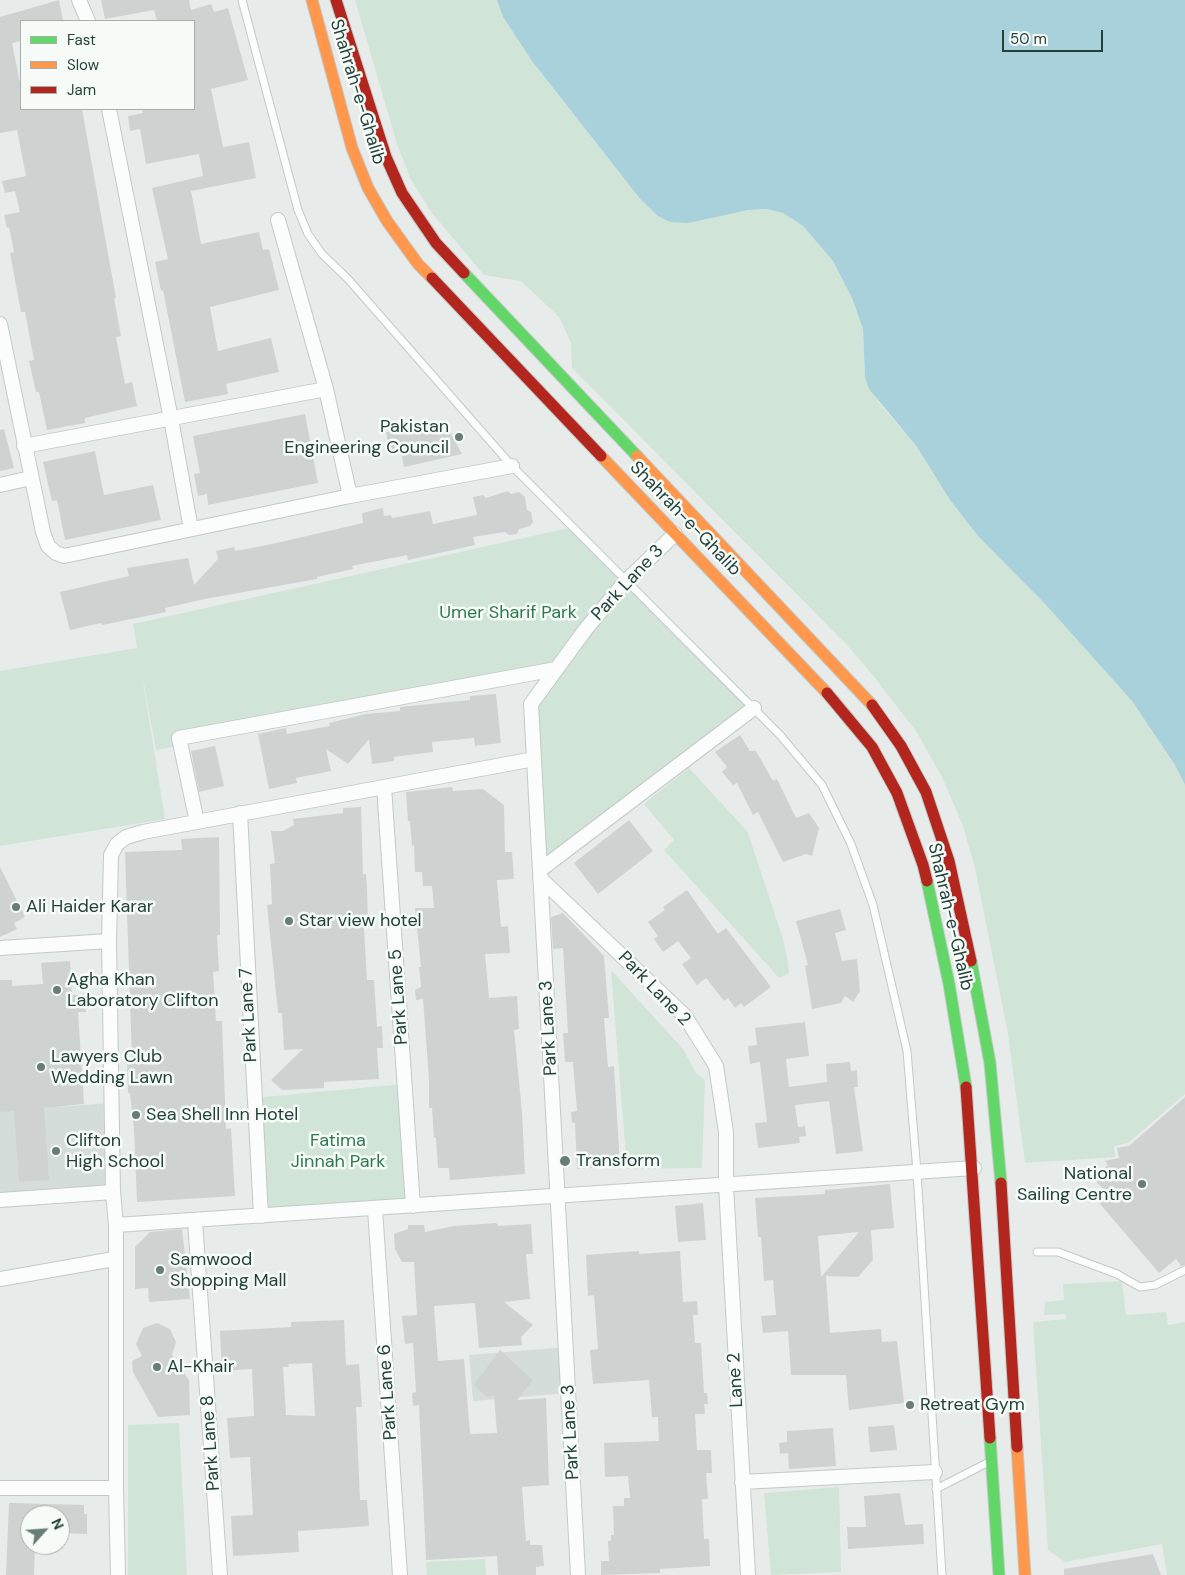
<!DOCTYPE html>
<style>
body{margin:0}
#map{position:relative;width:1185px;height:1575px;overflow:hidden;background:#e7ecea;font-family:"DM Sans",sans-serif}
canvas{display:block}
.legend{position:absolute;left:20px;top:20px;width:175px;height:90px;box-sizing:border-box;background:#f6fbf8;border:1px solid #a2b1ac;margin:0;padding:6px 9px;list-style:none;font-size:15px;color:#23413a}
.legend li{display:flex;align-items:center;gap:10px;height:25px}
.legend b{width:25px;border:1px solid #a2b1ac}
.north{position:absolute;left:20px;top:1505px;width:50px;height:50px;box-sizing:border-box;background:#f6fbf8;border:1px solid #a2b1ac;border-radius:50%;rotate:64deg;font-size:14px;font-weight:700;line-height:20px;text-align:center;color:#23413a}
.north::after{content:'';display:block;margin:auto;width:18px;height:22px;background:#687d78;clip-path:polygon(50% 0,100% 100%,50% 72%,0 100%)}
.scale{position:absolute;left:1002px;top:30px;width:101px;height:22px;box-sizing:border-box;border:2px solid #23413a;border-top:0;padding-left:6px;font-size:15px;line-height:18px;white-space:nowrap;color:#23413a;-webkit-text-stroke:4px #f6fbf8;paint-order:stroke}
</style>
<div id="map">
<canvas width="1185" height="1575"></canvas>
<ul class="legend">
<li><b style="height:6px;background:#63d668"></b>Fast</li>
<li><b style="height:6px;background:#ff974d"></b>Slow</li>
<li><b style="height:6px;background:#b3261e"></b>Jam</li>
</ul>
<div class="north">N</div>
<div class="scale">50 m</div>
</div>
<script>
const c = document.querySelector('canvas').getContext('2d');
c.lineJoin = 'round';
function paint(path, color) { c.fillStyle = color; c.fill(path, 'evenodd'); }
const shape = rows => new Path2D(rows.map(r => 'M' + r).join(''));
function trace(path, color, width, dash) { c.strokeStyle = color; c.lineWidth = width; c.lineCap = dash ? 'butt' : 'round'; c.setLineDash(dash || []); c.stroke(path); }
function label(font, color, halo, rows, align = 'center') {
  c.font = font + ' "DM Sans",sans-serif'; c.lineWidth = 5; c.setLineDash([]); c.textBaseline = 'middle'; c.strokeStyle = halo; c.fillStyle = color; for (const [text, x, y, turn = 0] of rows) {
    c.save(); c.translate(x, y); c.rotate((+turn || 0) * Math.PI / 180); c.textAlign = isNaN(turn) ? turn : align; if (halo) c.strokeText(text, 0, 0); c.fillText(text, 0, 0); c.restore();
  }
}
paint(shape([
 [111,1103,113,1192,0,1200,0,1111],
 [566,1347,569,1393,473,1401,469,1355]
]), '#d5ddda');
paint(shape([
 [355,0,497,0,503,17,532,61,641,200,658,216,767,209,783,213,803,226,833,261,852,298,863,329,865,377,879,403,917,447,950,500,978,536,1046,605,1132,701,1175,765,1185,785,1185,1094,1128,1143,1114,1146,1115,1157,1025,1163,1008,1034,975,868,963,826,942,777,916,731,871,673,846,644,572,368,571,343,559,317,521,281,484,275,432,213,410,178,397,144],
 [573,527,751,705,540,865,531,704,552,675,156,750,140,663,165,819,0,846,0,671,137,648,133,624],
 [689,768,747,831,751,842,783,939,788,963,789,973,779,978,664,850,674,840,644,804],
 [611,970,683,1049,696,1073,705,1080,702,1168,627,1169],
 [404,1084,413,1206,261,1216,253,1098],
 [1122,1281,1126,1315,1166,1312,1168,1325,1185,1322,1185,1575,1167,1575,1162,1544,1065,1562,1048,1550,1033,1322,1066,1319,1066,1314,1044,1315,1045,1302,1064,1300,1063,1284],
 [179,1423,187,1575,128,1575,128,1425],
 [839,1487,841,1572,771,1575,764,1493],
 [485,1559,486,1575,427,1575,426,1562]
]), '#d0e5d7');
paint(shape([
 [497,0,1185,0,1185,785,1175,765,1132,701,1046,605,978,536,950,500,917,447,869,389,865,377,863,329,852,298,833,261,803,226,783,213,767,209,748,210,688,223,670,222,658,216,641,200,532,61,503,17]
]), '#a8d1db');
paint(shape([
 [59,0,63,21,21,21,21,41,12,43,21,88,21,109,82,109,116,298,114,298,121,336,116,337,125,384,132,382,137,406,85,418,85,423,47,430,39,392,36,392,29,361,34,360,25,312,21,312,10,253,14,252,9,227,7,228,4,215,20,212,15,191,5,193,2,181,26,176,17,130,0,133,0,17],
 [101,0,189,0,191,10,211,4,214,12,228,8,248,80,211,89,223,147,249,142,256,178,191,191,201,244,259,232,263,250,269,249,279,290,210,307,218,351,271,338,279,372,226,384,228,394,185,402,163,290,161,291,155,262,168,259,152,188,203,176,199,154,146,164,140,129,130,131,128,116,143,113,142,109,194,109,194,21,157,21,154,10,105,19],
 [305,414,318,483,208,505,207,494,198,496,194,474,200,473,193,436],
 [444,421,462,454,404,467,401,451,390,453,386,432],
 [4,429,14,468,0,471,0,430],
 [95,451,104,495,153,485,161,520,65,540,57,500,52,501,43,462],
 [508,491,511,494,519,492,525,497,527,510,531,512,533,522,530,526,519,529,517,534,509,535,505,532,473,537,475,545,408,560,407,555,352,566,353,569,317,577,317,579,205,599,165,608,166,612,102,625,101,623,70,630,60,592,129,576,127,568,188,558,194,585,218,559,216,551,234,547,235,551,272,544,363,523,362,513,383,508,384,516,391,515,392,518,430,511,433,524,477,515,473,497,483,495,486,498],
 [496,694,501,743,475,746,474,738,432,742,433,752,394,757,394,761,372,764,369,739,348,764,326,749,331,771,296,778,297,783,269,789,258,734,286,728,287,734,330,726,329,723,366,714,400,711,400,707,470,700,470,696],
 [740,735,750,751,756,751,773,781,777,779,796,818,809,813,819,828,812,856,806,854,783,862,758,812,753,815,737,783,733,785,722,772,727,767,715,752],
 [215,746,224,786,199,792,191,751],
 [452,787,453,791,483,789,504,805,505,852,512,852,514,879,497,880,501,927,508,926,510,953,485,954,489,998,517,996,519,1029,514,1030,522,1112,525,1174,450,1180,449,1168,438,1168,436,1138,434,1138,432,1108,429,1108,429,1079,423,999,416,1000,415,990,421,987,419,967,421,967,415,908,434,908,432,886,423,886,422,872,415,872,414,845,412,846,410,821,408,821,406,792],
 [361,807,363,874,366,874,367,889,368,920,364,921,364,929,367,980,374,980,377,1027,382,1026,383,1048,377,1048,379,1079,324,1082,324,1088,282,1090,271,1080,303,1049,284,1050,282,1013,278,1013,267,905,272,904,270,864,275,863,271,831,283,831,294,825,293,819,343,813,343,808],
 [629,820,653,851,598,894,574,863],
 [219,837,220,935,217,935,219,971,213,972,216,1021,222,1021,226,1129,231,1128,235,1196,137,1202,134,1130,130,1093,128,1093,127,1060,132,1060,125,852,182,850,181,839],
 [0,867,25,917,14,923,17,929,0,937],
 [687,890,718,934,726,928,771,987,744,1007,741,1003,735,1008,728,998,724,1001,706,978,697,985,682,964,691,958,678,941,663,952,654,939,658,936,648,922,665,910,663,907],
 [840,909,846,930,835,933,842,961,857,959,860,991,853,1002,845,996,841,1003,812,1009,805,966,808,965,796,921],
 [563,913,604,956,609,1018,604,1018,608,1067,614,1066,620,1166,577,1169,575,1123,572,1123,571,1112,577,1111,573,1062,565,1062,563,1033,568,1033,563,948,553,949,551,917],
 [70,961,72,995,84,995,86,1012,78,1012,84,1104,44,1108,49,1180,19,1182,14,1111,0,1112,0,980,12,980,12,986,43,984,41,963],
 [805,1022,809,1056,786,1059,789,1087,827,1082,826,1064,850,1062,851,1071,857,1070,858,1087,854,1087,863,1151,836,1154,829,1101,795,1105,798,1127,805,1126,806,1136,799,1137,800,1143,758,1148,755,1123,767,1122,760,1062,750,1064,748,1046,757,1045,755,1028],
 [1185,1097,1185,1265,1181,1266,1176,1259,1159,1273,1095,1198,1104,1190,1093,1178,1108,1165,1105,1161,1119,1158,1117,1148,1129,1146],
 [890,1184,894,1228,871,1230,873,1260,858,1277,826,1276,830,1333,881,1329,882,1342,897,1341,904,1403,849,1410,846,1375,791,1375,788,1331,763,1333,761,1316,776,1315,773,1280,764,1281,761,1237,758,1237,755,1198,825,1194,825,1190],
 [859,1232,822,1276,821,1276,818,1236],
 [703,1203,706,1240,678,1242,675,1206],
 [496,1223,499,1226,531,1224,533,1254,526,1254,530,1299,504,1302,533,1325,521,1337,522,1345,479,1348,475,1303,434,1306,438,1361,464,1359,470,1434,497,1433,494,1396,487,1397,474,1385,500,1350,533,1380,517,1400,546,1398,549,1485,522,1487,526,1541,530,1540,530,1545,542,1545,544,1566,536,1567,536,1575,498,1575,497,1556,426,1560,419,1405,413,1406,412,1393,416,1392,413,1343,405,1344,402,1316,417,1315,414,1262,402,1262,395,1249,394,1234,408,1229,408,1225,424,1225,425,1232,454,1226],
 [182,1229,190,1299,149,1302,148,1288,135,1289,135,1247,150,1232],
 [639,1251,639,1254,680,1251,683,1302,697,1301,698,1315,693,1315,695,1343,701,1343,704,1393,707,1393,708,1404,704,1404,705,1414,695,1414,697,1450,711,1450,712,1473,706,1473,708,1499,702,1499,704,1539,709,1539,710,1566,660,1569,660,1573,601,1575,601,1561,609,1561,608,1541,611,1541,611,1535,614,1535,613,1506,624,1506,624,1498,630,1498,628,1476,605,1477,604,1443,659,1441,658,1417,652,1417,649,1380,593,1384,590,1350,598,1349,594,1295,588,1296,586,1255],
 [344,1320,346,1365,359,1364,362,1407,356,1407,360,1500,367,1500,369,1526,298,1531,299,1552,233,1556,231,1516,253,1515,250,1457,230,1458,227,1418,254,1416,252,1369,222,1371,220,1331,291,1327,291,1322],
 [312,1363,315,1416,286,1415,283,1367,289,1367,288,1364],
 [157,1323,170,1329,176,1342,172,1355,189,1380,190,1415,158,1417,133,1372,132,1361,142,1356,136,1344,143,1328],
 [894,1425,897,1450,870,1452,868,1427],
 [833,1428,836,1466,789,1469,788,1453,780,1454,779,1443,787,1442,787,1431],
 [900,1493,905,1525,923,1524,924,1544,848,1549,847,1527,866,1527,864,1496],
 [9,1503,84,1505,84,1514,87,1514,87,1534,60,1533,60,1515,30,1515,30,1545,35,1545,34,1575,6,1575],
 [1153,1554,1161,1575,1064,1575,1064,1569]
]), '#ced3d1');
const lane = shape([
 [242,0,298,210,308,234,322,254,348,279,512,466,780,735,822,785,851,844,873,905,907,1051,917,1172,942,1575],
 [1037,1252,1058,1252,1117,1274,1140,1287,1155,1285,1185,1270],
 [936,1489,989,1462]
]);
const street = shape([
 [79,0,88,21],
 [109,109,171,419,191,529],
 [278,220,326,389,350,496],
 [0,324,43,532,48,546,56,553,64,556,350,496,512,466],
 [24,446,326,389],
 [0,485,31,478],
 [384,787,413,1206],
 [240,813,261,1216],
 [197,822,179,738,556,669],
 [540,870,754,708],
 [540,878,685,1016,716,1066,726,1132,726,1185,748,1575],
 [0,948,109,941],
 [0,1200,113,1192],
 [375,1209,400,1575],
 [195,1221,220,1575],
 [116,1225,974,1168],
 [0,1279,114,1259],
 [742,1482,935,1472],
 [0,1488,116,1488],
 [118,1575,116,1488,116,1225,113,1192,109,941,111,855,117,844,126,837,143,832,534,759],
 [578,1575,531,704,585,630,626,581,675,534]
]);
const fast = shape([
 [464,273,637,456],
 [927,881,949,984,966,1087],
 [971,961,990,1063,1001,1183],
 [990,1438,999,1575]
]);
const slow = shape([
 [312,0,352,148,368,188,387,221,418,264,432,278],
 [601,456,827,693],
 [637,456,872,705],
 [1017,1447,1025,1575]
]);
const jam = shape([
 [336,0,386,157,402,193,436,243,464,273],
 [432,278,601,456],
 [827,693,872,747,897,793,923,865,927,881],
 [872,705,901,746,926,792,949,861,971,961],
 [966,1087,990,1438],
 [1001,1183,1017,1447]
]);
trace(lane, '#c4c9c7', 9);
trace(street, '#c4c9c7', 16);
trace(fast, '#c2cac7', 13);
trace(slow, '#c2cac7', 13);
trace(jam, '#c2cac7', 13);
trace(lane, '#fbfcfc', 7);
trace(street, '#fbfcfc', 14);
trace(fast, '#63d668', 11);
trace(slow, '#ff974d', 11);
trace(jam, '#b3261e', 11);
for (const [x, y, r, color] of [
 [459,437,5,"#687d78"],
 [16,907,5,"#687d78"],
 [289,921,5,"#687d78"],
 [57,990,5,"#687d78"],
 [41,1067,5,"#687d78"],
 [136,1115,5,"#687d78"],
 [56,1151,5,"#687d78"],
 [565,1161,6,"#687d78"],
 [1142,1184,5,"#687d78"],
 [160,1270,5,"#687d78"],
 [157,1367,5,"#687d78"],
 [910,1405,5,"#687d78"]
]) { const dot = new Path2D(); dot.arc(x, y, r, 0, 2 * Math.PI); c.fillStyle = color; c.fill(dot); trace(dot, '#f6fbf8', 2); }
label('18px', '#23413a', '#f6fbf8', [
 ["Shahrah-e-Ghalib",357,92,73],
 ["Shahrah-e-Ghalib",685,519,46],
 ["Park Lane 3",628,583,-47],
 ["Shahrah-e-Ghalib",950,917,77],
 ["Park Lane 2",654,989,46],
 ["Park Lane 5",399,997,-94],
 ["Park Lane 7",249,1015,-93],
 ["Park Lane 3",549,1028,-93],
 ["Lane 2",736,1380,-93],
 ["Park Lane 6",388,1392,-94],
 ["Park Lane 3",571,1432,-93],
 ["Park Lane 8",211,1443,-94]
]);
label('18px', '#23413a', '#f6fbf8', [
 ["Pakistan",449,427,"right"],
 ["Engineering Council",449,448,"right"],
 ["Ali Haider Karar",26,907],
 ["Star view hotel",299,921],
 ["Agha Khan",67,980],
 ["Laboratory Clifton",67,1001],
 ["Lawyers Club",51,1057],
 ["Wedding Lawn",51,1078],
 ["Sea Shell Inn Hotel",146,1115],
 ["Clifton",66,1141],
 ["High School",66,1162],
 ["Transform",576,1161],
 ["National",1132,1174,"right"],
 ["Sailing Centre",1132,1195,"right"],
 ["Samwood",170,1260],
 ["Shopping Mall",170,1281],
 ["Al-Khair",167,1367],
 ["Retreat Gym",920,1405]
], 'left');
label('18px', '#2d794d', '#f6fbf8', [
 ["Umer Sharif Park",508,613],
 ["Fatima",338,1141],
 ["Jinnah Park",338,1162]
]);
</script>
